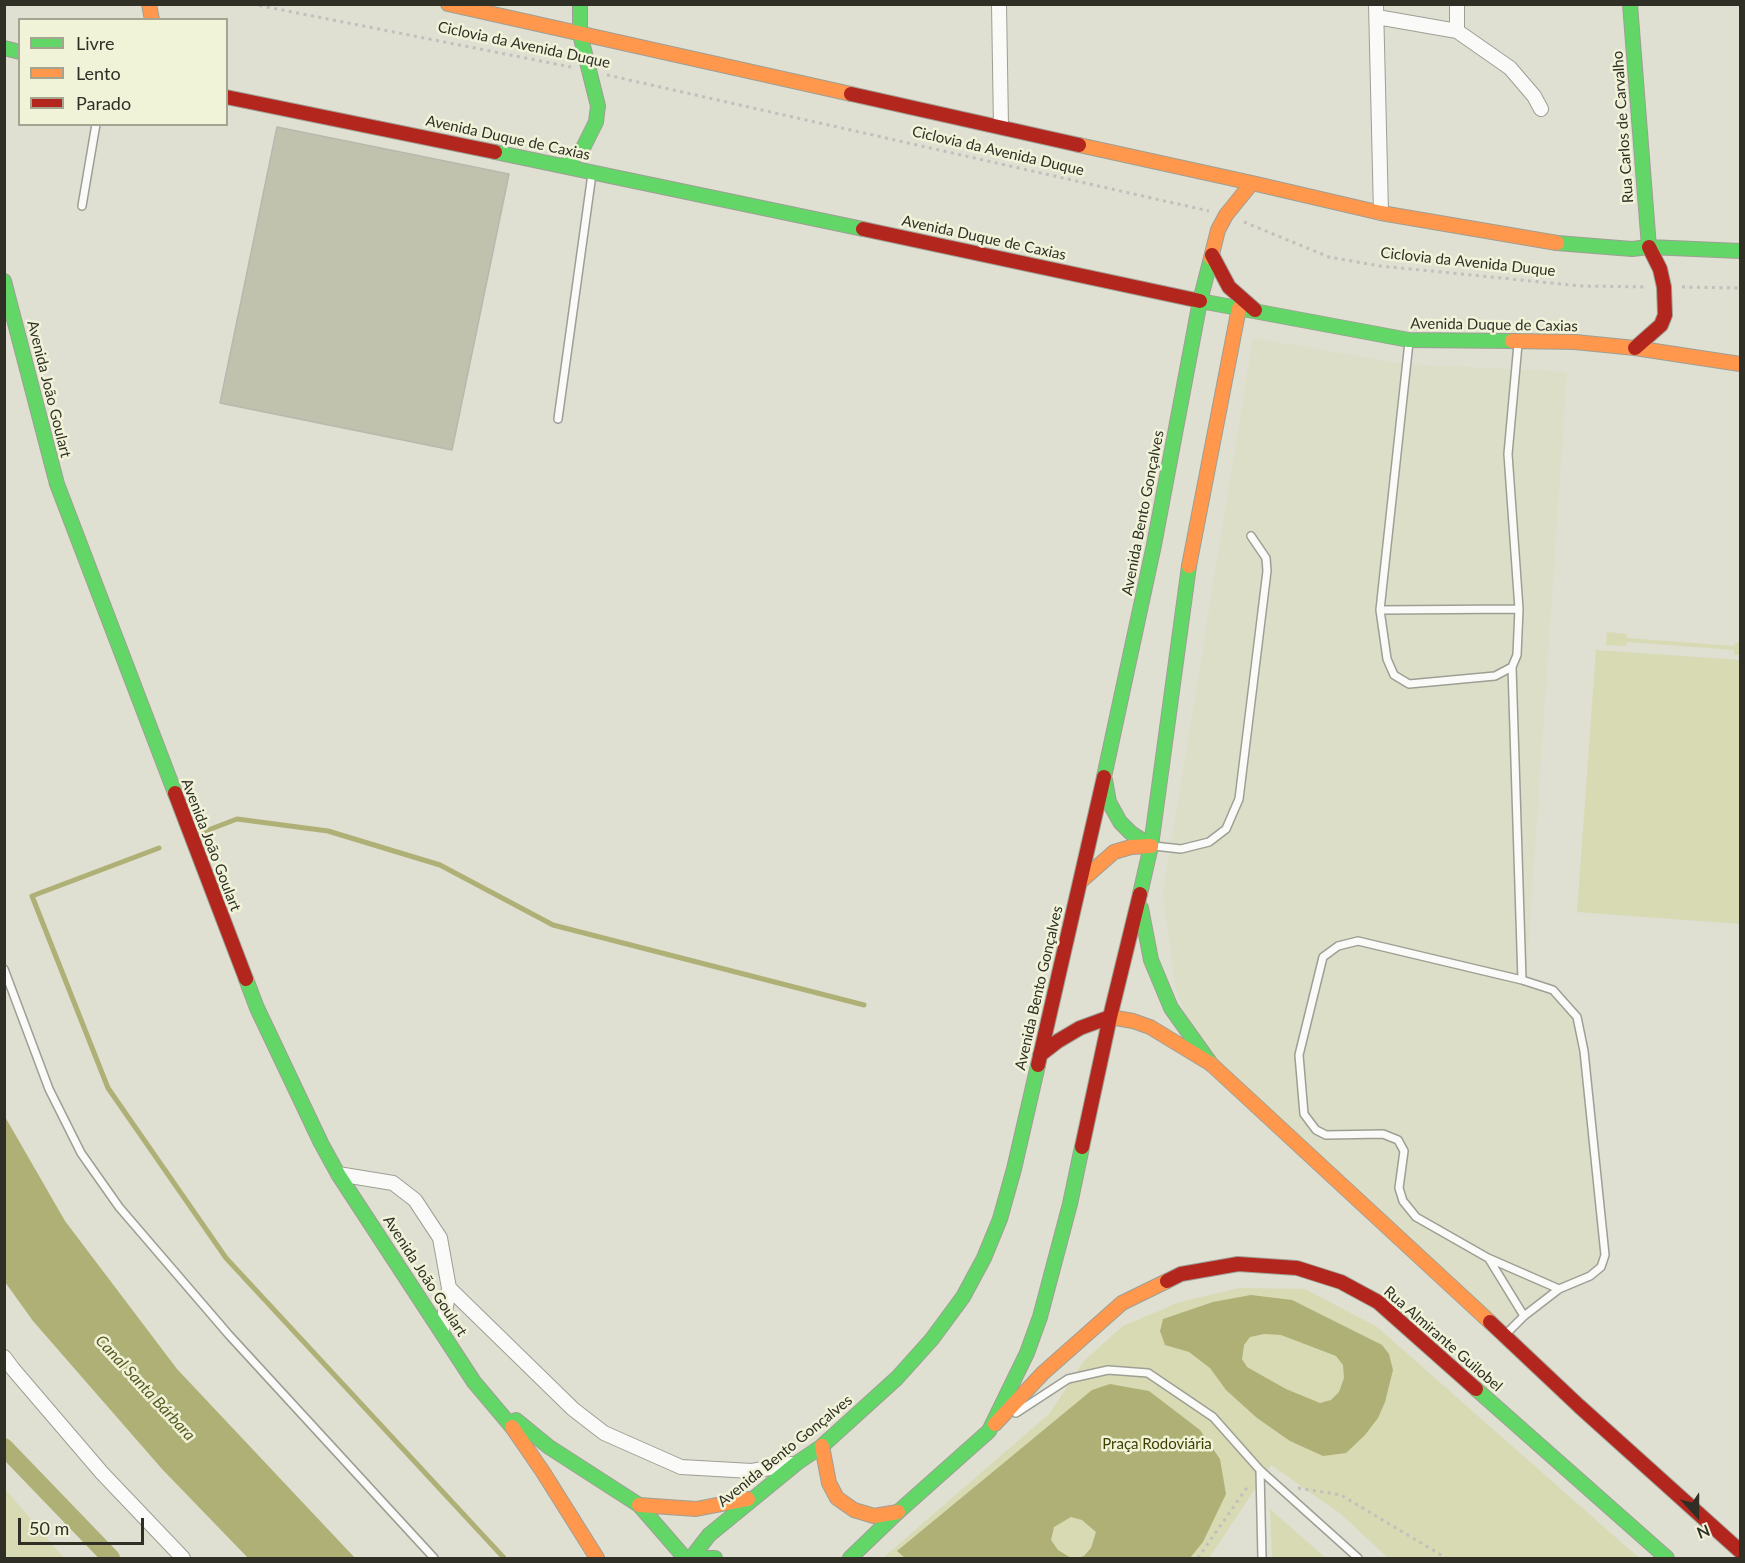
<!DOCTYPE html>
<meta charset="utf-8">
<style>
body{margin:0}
#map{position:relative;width:1745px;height:1563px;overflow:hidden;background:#dfdfd2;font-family:Lato,sans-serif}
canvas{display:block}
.frame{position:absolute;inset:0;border:6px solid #2f2f26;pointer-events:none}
.legend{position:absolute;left:18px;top:18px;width:210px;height:108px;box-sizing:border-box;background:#f1f3d9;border:2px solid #a3a591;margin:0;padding:8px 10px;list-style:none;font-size:18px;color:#2f2f26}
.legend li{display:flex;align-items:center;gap:12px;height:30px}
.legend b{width:30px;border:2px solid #a3a591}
.north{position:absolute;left:1667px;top:1485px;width:60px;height:60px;-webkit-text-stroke:4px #f1f3d9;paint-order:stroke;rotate:159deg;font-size:16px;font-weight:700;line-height:24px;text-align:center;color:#2f2f26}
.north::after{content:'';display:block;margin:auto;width:21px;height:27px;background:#2f2f26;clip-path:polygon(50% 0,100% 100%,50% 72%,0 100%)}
.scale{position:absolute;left:18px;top:1518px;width:126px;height:27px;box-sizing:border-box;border:3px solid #2f2f26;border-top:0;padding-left:8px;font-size:18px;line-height:21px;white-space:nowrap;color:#2f2f26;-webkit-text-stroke:4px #f1f3d9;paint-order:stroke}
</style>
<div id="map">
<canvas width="1745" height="1563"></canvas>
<div class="frame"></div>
<ul class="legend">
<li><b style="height:8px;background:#63d668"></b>Livre</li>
<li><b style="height:8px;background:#ff974d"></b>Lento</li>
<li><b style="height:8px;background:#b3261e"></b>Parado</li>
</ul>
<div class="north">N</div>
<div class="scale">50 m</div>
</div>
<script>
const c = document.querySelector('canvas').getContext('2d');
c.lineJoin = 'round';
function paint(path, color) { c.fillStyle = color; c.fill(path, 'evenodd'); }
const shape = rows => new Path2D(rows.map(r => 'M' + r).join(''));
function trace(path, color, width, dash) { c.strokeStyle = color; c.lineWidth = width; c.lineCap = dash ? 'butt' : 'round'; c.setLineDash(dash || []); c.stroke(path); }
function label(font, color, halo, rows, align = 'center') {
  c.font = font + ' Lato,sans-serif'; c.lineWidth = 5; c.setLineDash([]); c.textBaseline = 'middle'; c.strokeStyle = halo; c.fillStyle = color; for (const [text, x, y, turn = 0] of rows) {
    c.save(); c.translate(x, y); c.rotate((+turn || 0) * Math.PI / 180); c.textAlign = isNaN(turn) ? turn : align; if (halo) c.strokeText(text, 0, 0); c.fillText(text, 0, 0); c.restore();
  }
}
paint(shape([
 [1253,338,1402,364,1567,372,1526,981,1553,990,1577,1017,1605,1255,1601,1267,1559,1289,1508,1332,1218,1062,1185,1013,1176,989,1163,895]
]), '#dddec7');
paint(shape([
 [1607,632,1627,634,1627,638,1734,646,1735,643,1740,643,1740,655,1734,655,1734,650,1627,642,1626,646,1606,645],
 [1596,650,1740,660,1740,924,1577,912],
 [1239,1288,1305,1289,1377,1327,1639,1558,1388,1558,1341,1514,1271,1465,1209,1558,883,1558,1050,1413,1084,1361,1123,1326,1180,1302],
 [5,1489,64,1558,5,1558],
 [1270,1509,1326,1558,1272,1558]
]), '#d8dab3');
paint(shape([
 [4,1115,65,1221,177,1369,355,1558,248,1558,162,1469,33,1321,5,1282],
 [1251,1295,1292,1300,1382,1345,1389,1354,1393,1370,1385,1402,1378,1418,1365,1435,1346,1453,1323,1456,1290,1441,1257,1418,1226,1390,1210,1368,1189,1352,1165,1345,1160,1331,1163,1319,1213,1302],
 [1264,1334,1281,1335,1336,1356,1343,1365,1344,1378,1339,1392,1331,1400,1320,1403,1286,1389,1247,1367,1242,1359,1244,1345,1250,1337],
 [1110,1384,1149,1391,1200,1430,1220,1459,1226,1494,1203,1542,1190,1558,1078,1558,1084,1556,1091,1548,1096,1532,1082,1520,1071,1517,1054,1527,1051,1540,1058,1550,1071,1558,905,1558,897,1551,1092,1390]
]), '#aeb076');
trace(shape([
 [203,832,237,819,328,831,440,865,553,925,864,1005],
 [159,848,32,896,108,1088,226,1258,504,1558]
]), '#aeb076', 5);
trace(shape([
 [4,1447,111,1558]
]), '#aeb076', 18);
const building = shape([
 [277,127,509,174,452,450,220,403,277,127]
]);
paint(building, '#c1c2ad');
trace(building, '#b8b8ae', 1.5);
const lane = shape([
 [82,206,96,124],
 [1409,342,1380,610,1387,659,1394,675,1409,684,1495,676,1512,667,1517,655,1519,609,1508,454,1518,344],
 [558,419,592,174],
 [1380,610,1519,609],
 [1154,846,1181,849,1209,842,1226,829,1239,799,1267,571,1266,558,1251,536],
 [4,969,49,1089,81,1153,119,1207,229,1335,434,1558],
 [1522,980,1358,941,1338,946,1323,957,1299,1055,1304,1114,1316,1130,1326,1135,1383,1134,1398,1140,1404,1151,1399,1188,1403,1201,1416,1217,1488,1258,1559,1289],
 [1489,1259,1524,1316],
 [1505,1335,1524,1316,1559,1289,1590,1276,1601,1267,1605,1255,1584,1051,1577,1017,1553,990,1522,980,1512,667],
 [1016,1413,1068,1379,1108,1370,1148,1373,1213,1417,1260,1470,1358,1558],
 [1260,1470,1262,1558]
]);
const street = shape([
 [999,4,1001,127],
 [1376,4,1381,213],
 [1457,4,1457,31],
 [1377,17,1457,31,1510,68,1534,96,1541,109],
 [338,1174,393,1183,415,1200,440,1238,449,1288,442,1331],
 [449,1288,573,1409,604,1433,681,1467,752,1471,792,1464],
 [4,1357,13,1369,102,1473,183,1558]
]);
const fast = shape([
 [1630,4,1649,247],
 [4,48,20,52],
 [495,152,863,229],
 [564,166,583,148,596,122,598,106,580,34,580,4],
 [1557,243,1632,249,1649,247,1740,251],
 [4,281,57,484,175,793],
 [1200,301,1409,340,1512,341],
 [1104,777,1154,545,1200,301,1211,258],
 [1105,780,1109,802,1120,822,1131,833,1151,846],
 [1140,894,1151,846,1189,566],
 [1141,908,1151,960,1171,1008,1211,1064],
 [246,979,257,1008,321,1143,338,1174,474,1382,512,1427],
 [1476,1389,1667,1558],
 [516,1420,549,1447,639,1505,685,1558],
 [692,1557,709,1535,797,1463,822,1446,897,1378,932,1339,963,1297,984,1258,1000,1219,1014,1169,1038,1065],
 [685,1558,715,1558],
 [850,1558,898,1512,989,1431,1027,1353,1040,1317,1070,1204,1082,1147]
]);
const slow = shape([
 [149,4,152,20],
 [448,4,851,94],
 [1079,145,1252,183],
 [1211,258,1218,230,1226,215,1252,183,1381,213,1557,243],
 [1512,341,1575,342,1635,348,1740,364],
 [1189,566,1239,308],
 [1081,881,1114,852,1131,847,1151,846],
 [1110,1017,1133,1021,1150,1027,1211,1064,1490,1322],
 [995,1424,1043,1373,1122,1303,1167,1281],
 [512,1427,543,1472,597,1558],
 [822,1446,829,1483,837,1498,854,1510,874,1516,898,1512],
 [639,1505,696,1509,748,1499]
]);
const jam = shape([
 [851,94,1079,145],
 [226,97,495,152],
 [863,229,1200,301],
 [1212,255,1229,287,1255,310],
 [1635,348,1661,325,1665,315,1664,287,1660,269,1649,247],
 [175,793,246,979],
 [1040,1055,1058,1041,1080,1028,1110,1017],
 [1038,1065,1104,777],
 [1082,1147,1110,1017,1140,894],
 [1167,1281,1181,1274,1238,1264,1297,1268,1341,1282,1378,1302,1476,1389],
 [1490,1322,1579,1406,1740,1551]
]);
trace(lane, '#9e9f94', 10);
trace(street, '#9e9f94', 16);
trace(fast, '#9e9f94', 16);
trace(slow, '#9e9f94', 16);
trace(jam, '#9e9f94', 16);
trace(shape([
 [252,4,571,67],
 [607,75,1209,211],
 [1244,222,1329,257,1380,266,1582,286,1646,287],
 [1682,287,1740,288],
 [1298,1488,1341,1495,1446,1558],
 [1198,1558,1248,1486]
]), '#c0c0bc', 3, [3, 4.5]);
trace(lane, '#fafaf8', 7);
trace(street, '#fafaf8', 14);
trace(fast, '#63d668', 14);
trace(slow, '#ff974d', 14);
trace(jam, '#b3261e', 14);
label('15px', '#2f2f26', '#f1f3d9', [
 ["Ciclovia da Avenida Duque",524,45,12],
 ["Rua Carlos de Carvalho",1623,127,-94],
 ["Avenida Duque de Caxias",508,138,12],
 ["Ciclovia da Avenida Duque",998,151,13],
 ["Avenida Duque de Caxias",984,238,12],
 ["Ciclovia da Avenida Duque",1468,262,6],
 ["Avenida Duque de Caxias",1494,325,1],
 ["Avenida João Goulart",49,389,76],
 ["Avenida Bento Gonçalves",1143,513,-79],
 ["Avenida João Goulart",211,845,69],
 ["Avenida Bento Gonçalves",1039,988,-77],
 ["Avenida João Goulart",425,1276,57],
 ["Rua Almirante Guilobel",1443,1339,41],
 ["Avenida Bento Gonçalves",785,1451,-39]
]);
label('15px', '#3e3f00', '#f1f3d9', [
 ["Praça Rodoviária",1157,1444]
]);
label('italic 16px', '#595b22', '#f1f3d9', [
 ["Canal Santa Bárbara",145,1388,47]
]);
</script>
